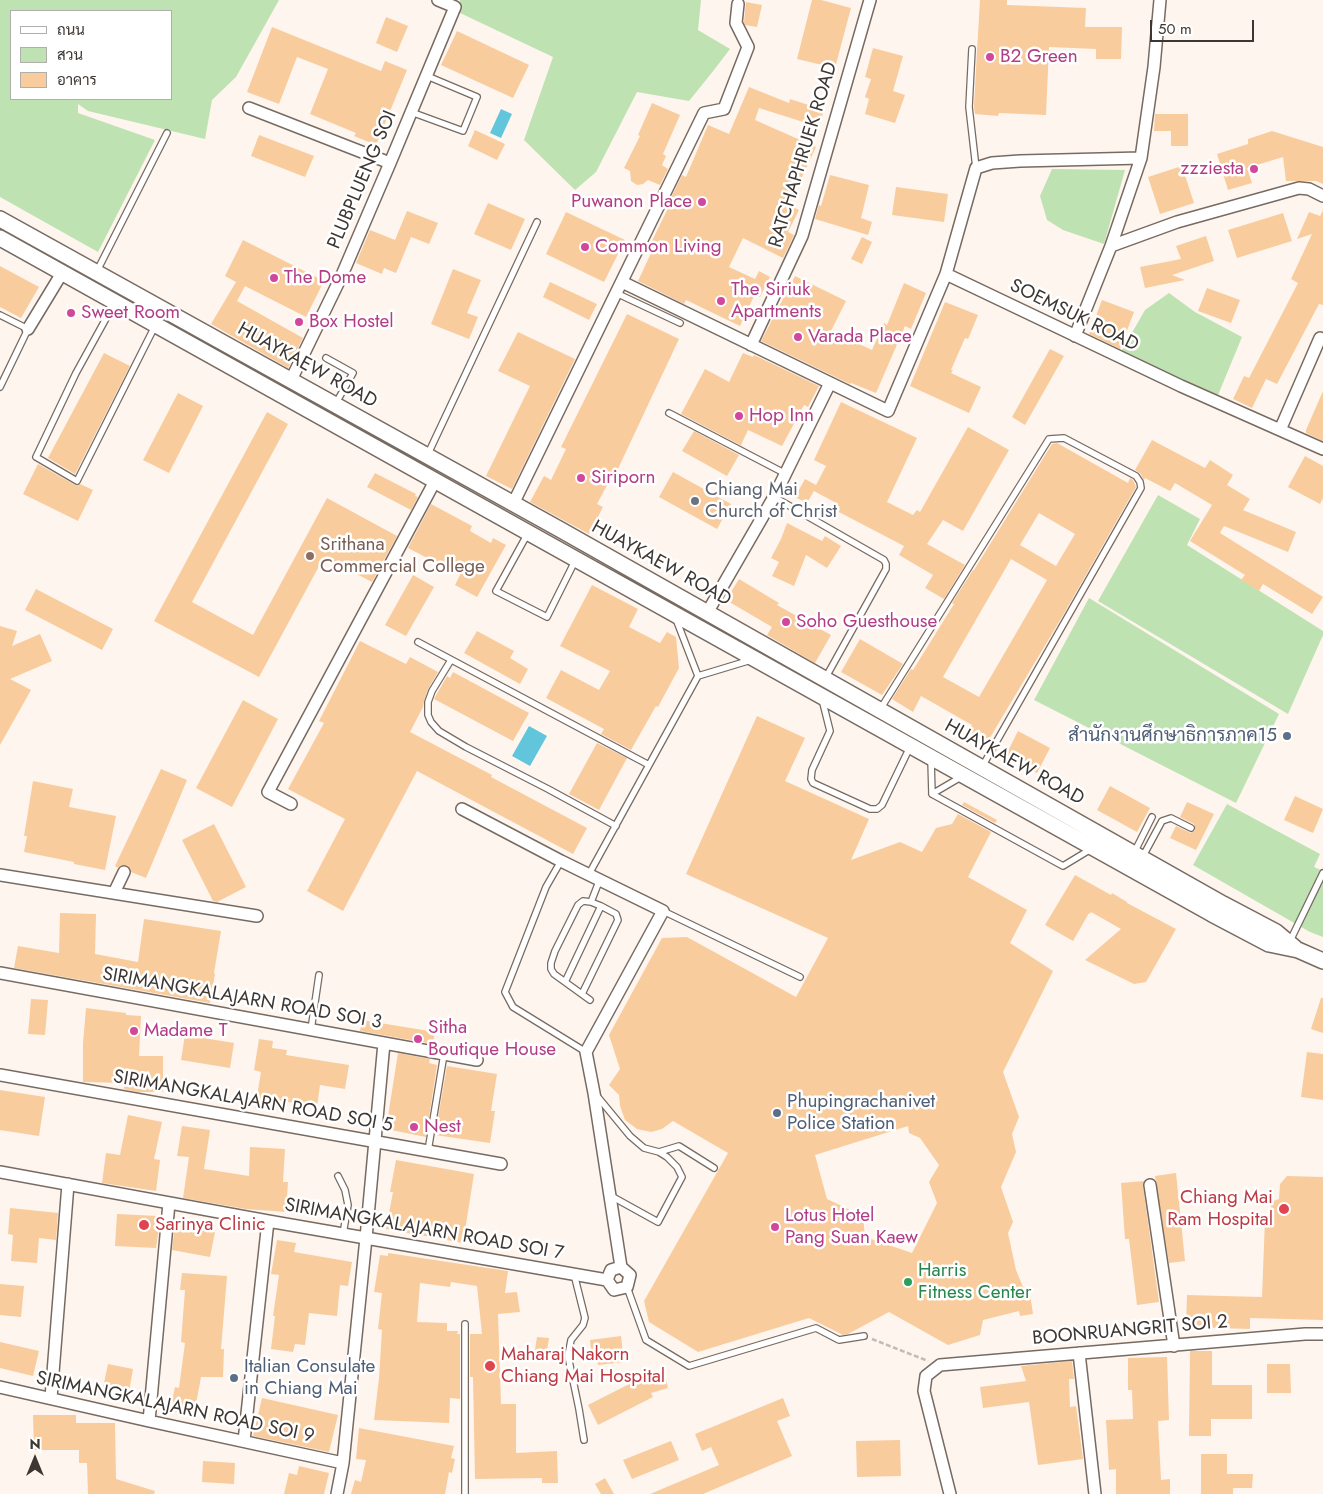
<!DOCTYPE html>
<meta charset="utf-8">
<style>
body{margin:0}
#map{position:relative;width:1323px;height:1494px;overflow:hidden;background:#fef5ee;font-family:Jost,Sarabun,sans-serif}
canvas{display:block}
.legend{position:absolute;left:10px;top:10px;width:162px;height:90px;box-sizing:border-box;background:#fff;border:1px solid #b1afad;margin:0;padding:6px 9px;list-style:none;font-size:15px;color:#3d3733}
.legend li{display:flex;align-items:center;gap:10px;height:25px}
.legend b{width:25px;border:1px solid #b1afad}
.north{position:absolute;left:10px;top:1434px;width:50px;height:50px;-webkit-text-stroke:4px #fff;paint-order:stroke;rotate:0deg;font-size:14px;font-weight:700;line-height:20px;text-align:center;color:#3d3733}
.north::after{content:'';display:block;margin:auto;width:18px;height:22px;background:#3d3733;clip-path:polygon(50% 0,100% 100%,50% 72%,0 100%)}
.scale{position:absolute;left:1150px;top:20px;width:104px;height:22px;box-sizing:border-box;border:2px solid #3d3733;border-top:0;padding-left:6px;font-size:15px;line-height:18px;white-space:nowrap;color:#3d3733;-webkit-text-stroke:4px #fff;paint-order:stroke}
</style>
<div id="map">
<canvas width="1323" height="1494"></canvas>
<ul class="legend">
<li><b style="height:6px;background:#fff"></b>ถนน</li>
<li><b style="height:14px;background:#bfe2b2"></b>สวน</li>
<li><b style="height:14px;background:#f9cc9e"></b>อาคาร</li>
</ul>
<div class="north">N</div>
<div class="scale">50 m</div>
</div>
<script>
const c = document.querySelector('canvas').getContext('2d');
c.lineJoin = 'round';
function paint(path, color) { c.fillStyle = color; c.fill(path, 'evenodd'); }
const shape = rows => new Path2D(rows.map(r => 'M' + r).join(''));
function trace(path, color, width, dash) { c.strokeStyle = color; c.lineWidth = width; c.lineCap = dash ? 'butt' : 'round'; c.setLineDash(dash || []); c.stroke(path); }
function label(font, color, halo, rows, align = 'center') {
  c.font = font + ' Jost,Sarabun,sans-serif'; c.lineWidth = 5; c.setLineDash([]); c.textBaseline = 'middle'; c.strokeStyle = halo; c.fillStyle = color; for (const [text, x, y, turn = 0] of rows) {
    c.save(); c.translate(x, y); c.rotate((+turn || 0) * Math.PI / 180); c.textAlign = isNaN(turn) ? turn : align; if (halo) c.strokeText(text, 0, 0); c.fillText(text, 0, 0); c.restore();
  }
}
paint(shape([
 [0,0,279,0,236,77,212,100,205,139,88,111,78,104,78,113,155,140,98,252,0,197],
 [11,11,171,11,171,99,11,99],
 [460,0,701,0,698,30,730,49,714,70,689,101,637,92,596,172,575,190,524,140,553,57,460,13],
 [1052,169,1125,170,1104,244,1063,230,1047,220,1040,196],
 [1169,293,1195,312,1242,337,1218,395,1121,352,1145,310],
 [1158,495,1200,519,1187,545,1323,631,1323,635,1288,714,1098,601],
 [1089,598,1279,714,1236,803,1034,700],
 [1227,804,1320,854,1314,867,1323,871,1323,937,1310,932,1193,865]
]), '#bfe2b2');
paint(shape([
 [501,109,512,114,501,138,490,133],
 [529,726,547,736,530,766,512,756]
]), '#61c6db');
paint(shape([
 [812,0,821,0,851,8,835,68,797,59],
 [980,0,1007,0,1007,5,1086,8,1085,27,1122,27,1121,59,1096,59,1096,49,1049,47,1046,115,999,113,998,116,975,114,974,107,977,51],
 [746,2,762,5,757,27,745,25,744,22],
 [386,17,408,26,397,52,376,43],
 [272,27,381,71,385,61,407,70,376,145,354,136,356,133,310,114,328,69,297,57,279,104,247,92],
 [457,31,529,65,513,98,441,65],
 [873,48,903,56,893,91,905,95,895,123,865,114,869,99,865,97,871,79,865,77],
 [749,87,789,103,790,99,824,110,819,127,759,108,755,120,816,147,789,205,799,210,788,232,794,235,783,258,743,238,729,267,755,279,759,271,770,277,760,297,755,294,740,326,686,300,684,304,638,281,653,249,649,247,670,204,668,204,682,175,686,177,708,125,729,134],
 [652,103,680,115,663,154,666,156,662,165,668,169,660,185,648,180,643,184,637,185,631,181,630,171,624,168,640,136,638,135],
 [1155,114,1188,114,1188,146,1171,146,1171,131,1154,131],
 [475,130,505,144,497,160,468,146],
 [1272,131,1323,147,1323,184,1316,181,1286,181,1283,157,1247,168,1252,183,1228,190,1217,154,1248,144,1248,139],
 [259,135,314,156,305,177,251,156],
 [1182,166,1194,203,1160,214,1148,177],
 [830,175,869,185,861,218,872,222,868,235,815,219,819,205,821,206],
 [896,187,948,194,944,222,892,215],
 [488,203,525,219,511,250,474,234],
 [1323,210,1323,305,1319,304,1277,384,1266,379,1252,408,1233,399,1244,376,1249,378,1298,283,1291,279,1312,234,1297,239,1309,212,1320,216],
 [407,211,438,223,429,244,411,237,396,273,384,268,382,274,356,263,370,230,395,240],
 [566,212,625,240,604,282,546,254],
 [1283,213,1292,241,1237,258,1228,230],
 [1206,236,1214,261,1172,275,1185,280,1145,288,1140,267,1181,259,1176,246],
 [862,237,872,242,862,264,851,259],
 [243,240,324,281,306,317,245,286,237,301,303,338,288,368,211,324,236,282,225,276],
 [0,266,39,287,21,318,0,307],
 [453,269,481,280,467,313,478,317,469,339,431,324],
 [795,276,846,301,831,331,872,350,884,323,887,325,904,283,926,293,911,329,905,326,876,393,851,383,850,384,761,341],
 [550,282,597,304,589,320,543,297],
 [1207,288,1240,300,1231,323,1198,311],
 [1102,300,1134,312,1120,349,1089,334],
 [945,302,978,315,968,339,965,338,951,370,953,370,951,373,981,387,969,413,910,386],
 [627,314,679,339,616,473,614,472,597,504,603,507,589,534,530,502,544,476,551,480,566,449,561,447],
 [518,332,575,359,512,489,486,476,530,386,498,371],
 [1050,349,1064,356,1025,425,1012,417],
 [104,353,130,366,75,474,48,458],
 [743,353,753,357,754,355,819,386,808,407,804,405,782,446,748,430,741,445,744,447,681,414,705,369,729,382],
 [1323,391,1323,441,1306,433,1306,430],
 [178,393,203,406,169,473,143,460],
 [841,402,917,438,887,502,913,515,917,510,920,512,968,427,1009,450,963,531,943,520,927,544,965,565,944,599,925,588,933,575,899,555,904,546,835,510,838,504,814,491,807,503,795,497,805,479,816,485,826,466,814,460],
 [267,412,288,424,192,602,253,635,327,498,397,536,372,582,324,557,259,677,154,621],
 [694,431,739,455,727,476,682,451],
 [1152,440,1205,468,1210,460,1233,475,1227,485,1250,499,1243,510,1296,532,1288,552,1224,526,1220,533,1323,597,1312,614,1263,584,1259,591,1241,580,1245,575,1190,541,1212,505,1175,483,1170,491,1145,478,1144,480,1140,473,1135,470],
 [1057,443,1128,483,1130,478,1133,480,1136,487,1062,617,985,746,966,735,972,725,921,696,913,712,892,699,911,669,913,670,954,604,952,603,973,570,974,570,1052,444],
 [1039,513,1075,534,1056,566,1020,545],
 [1011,559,1047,580,979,697,943,677],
 [1305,456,1323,466,1323,498,1320,504,1288,487],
 [38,464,75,485,78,486,80,484,93,490,78,521,23,494],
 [673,472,731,504,717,529,659,497],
 [375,473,416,494,415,496,418,497,411,510,367,487],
 [431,504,472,526,470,531,491,543,493,538,506,545,477,597,455,585,460,575,408,548],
 [787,523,822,541,825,536,841,546,827,568,806,555,794,586,772,576,779,562,771,558,781,539],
 [413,575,434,587,406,636,385,625],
 [739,579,779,603,777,605,831,635,815,663,767,635,772,627,726,600],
 [592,585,638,609,629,627,660,643,667,632,676,637,679,668,658,707,656,706,631,750,601,734,604,729,546,698,561,670,599,690,610,671,560,646],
 [36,589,113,629,102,650,25,610],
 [0,626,17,631,12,646,40,634,52,661,10,679,31,690,0,745],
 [477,631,514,651,510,658,528,669,520,684,464,653],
 [860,639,903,664,882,695,841,672],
 [360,641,406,664,410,657,438,672,428,689,424,701,423,707,410,732,492,775,491,777,587,828,573,854,417,771,343,911,307,891,345,819,288,789,324,723,319,721],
 [453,672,529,713,513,741,434,699,447,676,450,678],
 [243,700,278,719,232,807,196,788],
 [757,716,805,738,785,781,869,819,851,860,900,842,922,852,936,828,952,824,958,814,991,832,968,877,1027,910,1010,943,1053,971,1003,1072,1019,1117,1012,1134,1016,1152,1001,1187,1013,1222,1008,1233,1016,1270,1023,1287,1029,1287,1033,1314,1020,1316,1019,1311,983,1320,980,1335,948,1345,889,1312,848,1334,843,1335,809,1318,698,1352,649,1322,644,1301,728,1153,673,1121,662,1129,651,1132,637,1129,625,1120,620,1106,619,1095,609,1085,620,1069,609,1035,662,938,687,937,796,997,828,938,686,874],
 [908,1126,909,1133,920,1138,939,1165,929,1182,937,1203,912,1253,865,1237,863,1216,827,1199,815,1155],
 [1018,731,1050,748,1037,773,1005,757],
 [597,743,627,758,599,810,569,794],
 [161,769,187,780,146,878,131,872,130,868,127,865,123,865,118,868,115,866],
 [33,781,73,789,69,807,116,816,105,870,74,864,74,862,24,852,27,836,24,836],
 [1110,786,1150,808,1137,832,1097,810],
 [1295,796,1323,809,1313,833,1284,820],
 [964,802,997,820,995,823,962,805],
 [1187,802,1214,814,1196,850,1170,838,1176,826,1191,833,1195,830,1194,824,1180,817],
 [214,824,246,887,217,902,213,901,182,840],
 [1075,875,1111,895,1112,893,1127,902,1127,903,1176,929,1146,982,1134,984,1085,960,1121,929,1091,912,1090,914,1089,913,1073,941,1045,925],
 [60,913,96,914,95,954,138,962,144,919,221,931,214,973,215,974,210,1003,14,968,18,946,59,953],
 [1321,998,1323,998,1323,1033,1311,1029],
 [31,999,48,1000,45,1035,28,1034],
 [86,1008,126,1013,126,1015,141,1016,139,1056,163,1056,163,1092,137,1092,124,1089,124,1083,83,1082,83,1043],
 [362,1020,435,1032,433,1044,360,1031],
 [185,1035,234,1043,230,1068,181,1060],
 [259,1039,273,1041,272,1048,287,1050,286,1055,349,1065,345,1089,320,1085,317,1107,288,1102,286,1110,270,1107,269,1110,255,1108,261,1072,254,1070],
 [1307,1052,1323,1054,1323,1100,1301,1097],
 [398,1053,430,1059,429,1063,437,1065,426,1137,386,1129],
 [447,1066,497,1074,491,1111,495,1111,490,1143,435,1135],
 [0,1090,45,1097,39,1136,0,1130],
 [128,1115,162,1122,154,1159,160,1160,156,1191,102,1183,106,1153,120,1155],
 [182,1126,210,1130,204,1169,249,1176,250,1147,285,1149,283,1182,288,1182,286,1212,246,1209,183,1198,189,1157,177,1156],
 [396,1160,474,1174,463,1243,386,1229,393,1192,390,1192],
 [1176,1173,1185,1261,1169,1263,1155,1176],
 [1287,1176,1323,1177,1323,1320,1250,1318,1250,1329,1186,1327,1187,1295,1262,1297,1265,1219,1271,1219,1271,1202,1279,1199,1280,1184],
 [1144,1181,1143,1186,1159,1302,1137,1305,1129,1239,1125,1239,1121,1183],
 [10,1208,58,1213,56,1240,39,1238,37,1263,11,1261,13,1235,8,1234],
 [117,1214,158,1216,158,1221,160,1221,156,1248,115,1246],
 [175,1224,215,1232,210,1257,172,1250],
 [277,1240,296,1243,294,1252,352,1262,348,1286,340,1285,337,1316,309,1313,305,1345,295,1344,293,1352,271,1349,275,1316,273,1316,279,1275,271,1274],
 [388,1253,508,1271,505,1293,517,1292,520,1312,498,1314,501,1404,516,1404,516,1453,557,1451,558,1483,542,1483,542,1478,475,1479,473,1377,470,1377,470,1334,482,1334,477,1286,451,1282,450,1287,420,1283,417,1322,447,1323,447,1331,458,1331,457,1334,460,1334,460,1399,450,1398,449,1423,374,1420,379,1378,382,1330,378,1329,382,1293,374,1292,380,1255,388,1256],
 [182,1273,227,1276,221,1349,224,1349,223,1377,201,1377,194,1415,170,1411,175,1387,179,1388,185,1343,181,1342,185,1290,180,1290],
 [0,1284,24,1286,21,1317,0,1315],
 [621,1336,624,1362,598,1365,597,1360,592,1361,590,1340],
 [537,1337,549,1338,546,1357,534,1356],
 [0,1342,39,1351,33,1376,0,1368],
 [1190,1351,1212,1351,1212,1385,1252,1385,1252,1419,1211,1419,1211,1436,1189,1436],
 [1167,1357,1169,1420,1158,1421,1161,1480,1170,1479,1170,1494,1116,1494,1116,1469,1109,1470,1106,1420,1133,1419,1132,1390,1128,1390,1128,1358],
 [1072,1361,1074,1379,1069,1379,1070,1407,1076,1406,1083,1459,1038,1465,1029,1402,983,1408,980,1387,1026,1381,1021,1366],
 [108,1364,133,1369,129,1392,103,1388],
 [1267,1364,1290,1364,1291,1393,1267,1393],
 [664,1372,668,1388,651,1393,653,1397,598,1425,588,1405,643,1377,644,1378],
 [262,1398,338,1415,329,1452,253,1436],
 [783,1398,790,1416,777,1421,792,1456,703,1494,650,1494,719,1465,711,1447,702,1451,695,1434],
 [33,1415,76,1415,76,1423,115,1423,116,1479,155,1491,154,1494,88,1494,87,1463,79,1463,79,1450,34,1450],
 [359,1428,454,1446,451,1458,455,1459,452,1473,449,1472,445,1494,351,1494,355,1480,361,1482,366,1460,356,1459],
 [900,1440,901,1476,857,1477,856,1441],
 [671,1441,679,1460,632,1479,623,1460],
 [1201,1454,1227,1454,1227,1474,1253,1474,1252,1488,1233,1488,1233,1494,1201,1494],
 [203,1461,235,1463,234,1484,202,1482],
 [299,1466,329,1473,324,1494,284,1494,289,1473,297,1475],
 [605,1478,614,1494,601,1494,595,1484]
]), '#f9cc9e');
const service = shape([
 [972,49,969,107,976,168],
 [411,112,463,131,477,97,427,76],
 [97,271,167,133],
 [616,293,680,323],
 [114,304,76,373,36,457,77,481,155,326],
 [0,315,28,329,0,387],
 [326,358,353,373,336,403],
 [669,413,786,474],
 [427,456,537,222],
 [774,497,884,560,886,564,886,569,826,677],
 [528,533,496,591,547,617,576,559],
 [676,619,698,676],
 [418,642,649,765],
 [451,660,432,691,428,702,428,715,431,722,439,731,466,747,548,789,616,826],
 [822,699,830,731,812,770,811,779,813,783,870,809,877,809,882,805,910,747],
 [881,708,1049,439,1064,438,1136,476,1140,482,1141,488,982,767],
 [931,760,932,794,1063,866,1091,849],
 [932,794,961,777],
 [1134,853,1152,817],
 [1142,858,1162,821,1171,818,1191,828],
 [561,861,546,887,505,992,513,1007,586,1052],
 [589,874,698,676,751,660],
 [663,911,800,977],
 [1290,941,1323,873],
 [565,982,601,906,591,902],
 [582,994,618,920,616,914,601,906],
 [590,1000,554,974,551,969,551,963,555,951,578,905,583,901,591,902,600,879],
 [311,1030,319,975],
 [597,1096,630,1136,644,1148,659,1152,667,1157,677,1167,682,1177,658,1222,611,1196],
 [428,1151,444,1054],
 [659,1152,679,1146,714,1168],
 [338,1176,345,1190,348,1205,343,1234],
 [574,1274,585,1318,583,1325,571,1340,568,1356,579,1409,584,1440],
 [627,1287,646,1340,689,1366,816,1328,839,1340,864,1336],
 [465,1494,465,1324]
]);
const minor = shape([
 [249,108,390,163],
 [1111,246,1177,222,1299,188,1309,189,1323,196],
 [946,274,1181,386,1323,449],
 [622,282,888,411,946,274,976,168,992,163,1020,161,1141,158],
 [28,329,62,273],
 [1075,336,1111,246,1141,158,1154,67,1160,0],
 [751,345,802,236,870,0],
 [291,380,342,275,390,163,455,7,438,0],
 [1280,430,1320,338],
 [513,504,704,113,724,109,748,47,736,23,738,4],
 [707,613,774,497,830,383],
 [291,804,268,792,435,481],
 [462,809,561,861,663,911,586,1052,594,1093,621,1267],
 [0,875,257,916],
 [114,893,124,872],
 [0,973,477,1060],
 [0,1075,501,1164],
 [0,1172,268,1221,607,1280],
 [1150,1185,1174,1346],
 [621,1267,630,1275,627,1287,614,1290,607,1280,611,1270,621,1267],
 [1079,1353,1095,1494],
 [0,1387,149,1421,343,1463],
 [51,1398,68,1184],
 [149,1421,169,1203],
 [244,1441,268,1221],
 [337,1494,343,1463,366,1238,384,1043],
 [950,1494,924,1391,926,1376,940,1365,1305,1334,1323,1334]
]);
const secondary = shape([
 [0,219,561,530,1223,904,1276,932,1295,948],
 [0,238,1212,914,1269,944,1298,950,1323,961]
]);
trace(service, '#776a61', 8);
trace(minor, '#776a61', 14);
trace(secondary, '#776a61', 18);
trace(shape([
 [872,1339,928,1361]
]), '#c3bbb5', 2.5, [5, 2.5]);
trace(service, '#fff', 5.5);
trace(minor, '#fff', 11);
trace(secondary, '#fff', 15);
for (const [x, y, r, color] of [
 [990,57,5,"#d1479c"],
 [1254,169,5,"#d1479c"],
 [702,202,5,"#d1479c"],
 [585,247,5,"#d1479c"],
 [274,278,5,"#d1479c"],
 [721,301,5,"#d1479c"],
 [71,313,5,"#d1479c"],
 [299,322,5,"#d1479c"],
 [798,337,5,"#d1479c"],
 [739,416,5,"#d1479c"],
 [581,478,5,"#d1479c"],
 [695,501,5,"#6b7280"],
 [310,556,5,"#8d6e63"],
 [786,622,5,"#d1479c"],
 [1287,736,5,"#5c6f8a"],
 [134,1031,5,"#d1479c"],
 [418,1039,5,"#d1479c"],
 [777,1113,5,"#5c6f8a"],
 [414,1127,5,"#d1479c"],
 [1284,1209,6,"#e0444e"],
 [144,1225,6,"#e0444e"],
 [775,1227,5,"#d1479c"],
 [908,1282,5,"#2e9e5b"],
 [490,1366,6,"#e0444e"],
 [234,1378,5,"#5c6f8a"]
]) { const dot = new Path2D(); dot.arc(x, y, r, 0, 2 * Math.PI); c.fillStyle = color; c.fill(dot); trace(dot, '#fff', 2); }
label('19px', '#b23c85', '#fff', [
 ["B2 Green",1000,57],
 ["zzziesta",1244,169,"right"],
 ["Puwanon Place",692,202,"right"],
 ["Common Living",595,247],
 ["The Dome",284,278],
 ["The Siriuk",731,290],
 ["Apartments",731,312],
 ["Sweet Room",81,313],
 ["Box Hostel",309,322],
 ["Varada Place",808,337],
 ["Hop Inn",749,416],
 ["Siriporn",591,478],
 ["Soho Guesthouse",796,622],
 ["Sitha",428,1028],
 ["Boutique House",428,1050],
 ["Madame T",144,1031],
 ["Nest",424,1127],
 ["Lotus Hotel",785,1216],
 ["Pang Suan Kaew",785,1238]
], 'left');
label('19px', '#3d3733', '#fff', [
 ["RATCHAPHRUEK ROAD",804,155,-73],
 ["PLUBPLUENG SOI",363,180,-67],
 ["SOEMSUK ROAD",1074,316,26],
 ["HUAYKAEW ROAD",307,366,29],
 ["HUAYKAEW ROAD",661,564,29],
 ["HUAYKAEW ROAD",1014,763,29],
 ["SIRIMANGKALAJARN ROAD SOI 3",242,999,10],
 ["SIRIMANGKALAJARN ROAD SOI 5",253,1102,10],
 ["SIRIMANGKALAJARN ROAD SOI 7",424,1230,10],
 ["BOONRUANGRIT SOI 2",1130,1331,-5],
 ["SIRIMANGKALAJARN ROAD SOI 9",175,1408,12]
]);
label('19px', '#5b616d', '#fff', [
 ["Chiang Mai",705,490],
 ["Church of Christ",705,512]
], 'left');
label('19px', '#785e54', '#fff', [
 ["Srithana",320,545],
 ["Commercial College",320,567]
], 'left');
label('19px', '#4e5e75', '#fff', [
 ["สำนักงานศึกษาธิการภาค15",1277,736,"right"],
 ["Phupingrachanivet",787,1102],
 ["Police Station",787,1124],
 ["Italian Consulate",244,1367],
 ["in Chiang Mai",244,1389]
], 'left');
label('19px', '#be3a42', '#fff', [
 ["Chiang Mai",1273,1198,"right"],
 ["Ram Hospital",1273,1220,"right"],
 ["Sarinya Clinic",155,1225],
 ["Maharaj Nakorn",501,1355],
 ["Chiang Mai Hospital",501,1377]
], 'left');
label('19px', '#27864d', '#fff', [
 ["Harris",918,1271],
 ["Fitness Center",918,1293]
], 'left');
</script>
